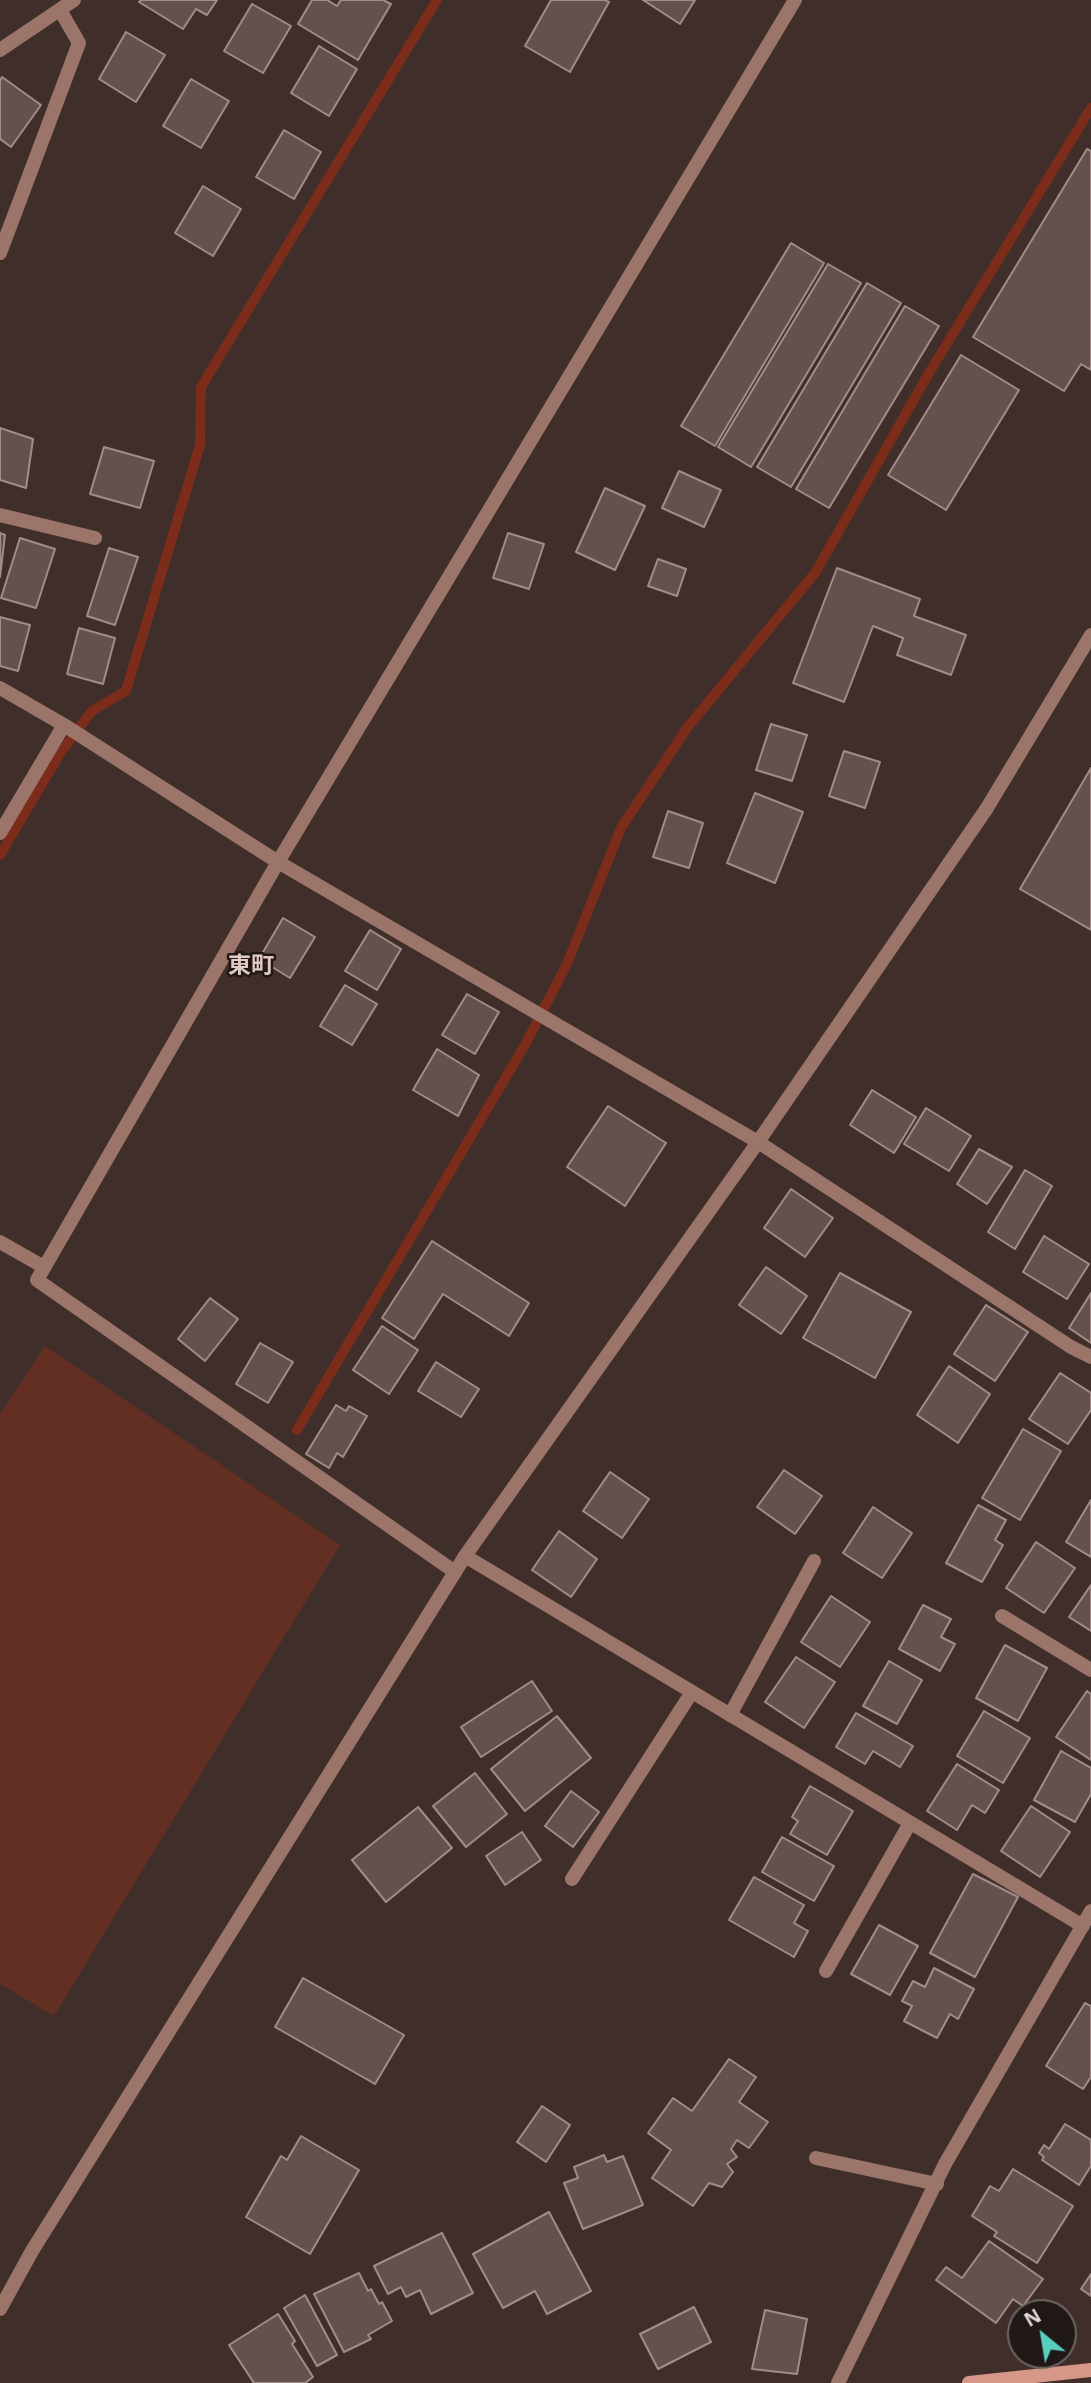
<!DOCTYPE html>
<meta charset="utf-8">
<style>
body{margin:0}
#map{position:relative;width:1091px;height:2383px;overflow:hidden;background:#3f2e2a;font-family:"Open Sans",sans-serif}
canvas{display:block}
.north{position:absolute;left:1007px;top:2299px;width:70px;height:70px;box-sizing:border-box;background:#201816;border:2px solid #6e6562;border-radius:50%;rotate:330deg;font-size:19px;font-weight:700;line-height:28px;text-align:center;color:#e3d8d5}
.north::after{content:'';display:block;margin:auto;width:24px;height:32px;background:#58cebf;clip-path:polygon(50% 0,100% 100%,50% 72%,0 100%)}
</style>
<div id="map">
<canvas width="1091" height="2383"></canvas>
<div class="north">N</div>
</div>
<script>
const c = document.querySelector('canvas').getContext('2d');
c.lineJoin = 'round';
function paint(path, color) { c.fillStyle = color; c.fill(path, 'evenodd'); }
const shape = rows => new Path2D(rows.map(r => 'M' + r).join(''));
function trace(path, color, width, dash) { c.strokeStyle = color; c.lineWidth = width; c.lineCap = dash ? 'butt' : 'round'; c.setLineDash(dash || []); c.stroke(path); }
function label(font, color, halo, rows, align = 'center') {
  c.font = font + ' "Open Sans","Noto Sans JP",sans-serif'; c.lineWidth = 5; c.setLineDash([]); c.textBaseline = 'middle'; c.strokeStyle = halo; c.fillStyle = color; for (const [text, x, y, turn = 0] of rows) {
    c.save(); c.translate(x, y); c.rotate((+turn || 0) * Math.PI / 180); c.textAlign = isNaN(turn) ? turn : align; if (halo) c.strokeText(text, 0, 0); c.fillText(text, 0, 0); c.restore();
  }
}
paint(shape([
 [45,1346,340,1545,54,2016,0,1984,0,1414]
]), '#632f23');
trace(shape([
 [0,855,61,752,92,711,126,691,200,445,201,387,437,0],
 [297,1430,525,1045,567,964,621,828,687,728,815,573,929,373,1091,108]
]), '#7c2c1a', 10);
const building = shape([
 [141,0,217,0,207,15,196,9,183,29,139,2,141,0],
 [312,0,327,0,337,6,341,0,383,0,391,4,358,60,298,24,312,0],
 [551,0,605,0,609,2,570,72,525,46,551,0],
 [643,0,695,0,680,24,643,0],
 [252,4,291,26,263,73,224,51,252,4],
 [126,32,165,55,136,102,99,79,126,32],
 [319,46,357,69,329,116,291,93,319,46],
 [2,77,41,105,11,147,0,139,0,81,2,77],
 [191,79,229,101,201,148,163,126,191,79],
 [284,130,321,152,294,199,256,177,284,130],
 [1087,149,1091,151,1091,370,1081,364,1064,391,973,337,1087,149],
 [203,186,241,209,213,256,175,233,203,186],
 [791,243,824,263,715,446,681,426,791,243],
 [828,264,861,283,751,467,718,447,828,264],
 [867,283,901,303,791,487,757,467,867,283],
 [905,306,939,326,829,508,796,489,905,306],
 [961,355,1019,390,946,510,888,475,961,355],
 [0,428,33,439,26,488,0,480,0,428],
 [104,447,154,461,140,508,90,494,104,447],
 [679,471,721,490,704,527,662,508,679,471],
 [605,488,645,506,615,570,576,552,605,488],
 [0,533,5,535,0,577,0,533],
 [508,533,544,544,529,589,493,578,508,533],
 [20,538,55,549,36,608,1,598,20,538],
 [109,548,138,557,115,625,87,616,109,548],
 [658,559,686,569,677,596,648,586,658,559],
 [837,568,920,599,914,616,966,635,951,675,897,655,903,638,873,626,844,702,793,683,837,568],
 [0,617,30,625,18,671,0,666,0,617],
 [79,628,115,638,103,684,67,674,79,628],
 [771,724,807,735,792,781,756,770,771,724],
 [844,751,880,762,865,808,829,796,844,751],
 [1091,768,1091,930,1020,889,1091,768],
 [755,793,803,812,775,883,727,863,755,793],
 [668,811,703,823,689,868,653,857,668,811],
 [283,918,315,937,290,978,259,959,283,918],
 [370,930,401,949,377,990,345,971,370,930],
 [345,985,377,1004,352,1045,320,1026,345,985],
 [467,994,499,1012,475,1054,442,1035,467,994],
 [437,1049,479,1075,458,1116,413,1090,437,1049],
 [872,1090,916,1117,894,1153,850,1125,872,1090],
 [608,1106,666,1143,625,1206,567,1167,608,1106],
 [926,1108,971,1136,949,1171,904,1144,926,1108],
 [979,1149,1012,1167,987,1204,957,1184,979,1149],
 [1025,1170,1052,1186,1015,1249,988,1232,1025,1170],
 [791,1189,833,1218,805,1257,764,1228,791,1189],
 [1044,1236,1089,1264,1067,1299,1023,1272,1044,1236],
 [432,1241,529,1303,509,1336,443,1294,414,1339,382,1318,432,1241],
 [766,1267,807,1296,781,1334,739,1305,766,1267],
 [840,1273,911,1312,875,1378,803,1338,840,1273],
 [1091,1293,1091,1343,1069,1328,1091,1293],
 [210,1298,238,1319,205,1361,178,1339,210,1298],
 [986,1305,1028,1332,995,1381,954,1354,986,1305],
 [382,1326,418,1350,389,1394,353,1370,382,1326],
 [260,1343,293,1362,268,1403,236,1384,260,1343],
 [436,1362,479,1389,461,1417,418,1391,436,1362],
 [949,1366,990,1394,958,1443,917,1415,949,1366],
 [1060,1373,1091,1393,1091,1410,1068,1444,1029,1419,1060,1373],
 [336,1405,346,1411,349,1406,367,1416,343,1457,337,1453,329,1468,306,1454,336,1405],
 [1023,1429,1061,1451,1020,1520,982,1498,1023,1429],
 [784,1470,822,1496,795,1534,757,1507,784,1470],
 [610,1472,649,1499,622,1538,583,1511,610,1472],
 [1091,1500,1091,1557,1066,1542,1091,1500],
 [978,1505,1006,1520,995,1540,1003,1545,982,1582,946,1563,978,1505],
 [873,1507,912,1533,882,1578,843,1553,873,1507],
 [559,1531,597,1559,571,1597,532,1570,559,1531],
 [1036,1542,1075,1568,1044,1613,1006,1588,1036,1542],
 [1091,1585,1091,1631,1069,1617,1091,1585],
 [831,1596,870,1622,840,1667,801,1642,831,1596],
 [923,1605,951,1619,941,1637,955,1644,940,1671,899,1649,923,1605],
 [1005,1645,1047,1668,1018,1721,976,1698,1005,1645],
 [796,1657,835,1682,804,1728,765,1702,796,1657],
 [889,1661,922,1680,897,1724,863,1706,889,1661],
 [532,1681,552,1711,481,1757,461,1727,532,1681],
 [1087,1691,1091,1694,1091,1760,1056,1737,1087,1691],
 [984,1711,1030,1738,1003,1783,957,1756,984,1711],
 [856,1713,913,1746,900,1767,873,1751,865,1764,836,1747,856,1713],
 [557,1716,591,1758,525,1811,491,1769,557,1716],
 [1061,1751,1091,1768,1091,1794,1075,1822,1034,1800,1061,1751],
 [957,1764,999,1790,985,1813,972,1805,957,1830,927,1811,957,1764],
 [475,1773,507,1814,466,1847,433,1806,475,1773],
 [810,1786,853,1811,827,1855,790,1834,798,1821,792,1817,810,1786],
 [571,1791,599,1812,573,1847,545,1826,571,1791],
 [1031,1806,1070,1832,1040,1877,1001,1851,1031,1806],
 [418,1807,452,1848,386,1902,352,1860,418,1807],
 [522,1832,541,1860,505,1885,486,1856,522,1832],
 [782,1837,834,1866,814,1901,762,1872,782,1837],
 [973,1874,1018,1897,975,1977,930,1953,973,1874],
 [754,1877,804,1905,794,1923,808,1931,794,1957,729,1920,754,1877],
 [879,1925,918,1946,890,1995,851,1974,879,1925],
 [934,1968,974,1989,958,2019,950,2014,937,2038,904,2021,912,2006,902,2001,913,1981,925,1987,934,1968],
 [303,1978,404,2035,375,2084,275,2027,303,1978],
 [1085,2003,1091,2006,1091,2077,1083,2089,1046,2066,1085,2003],
 [729,2059,756,2077,739,2102,768,2122,749,2148,737,2140,731,2149,737,2157,727,2164,733,2172,722,2187,709,2183,693,2206,652,2178,671,2150,648,2133,673,2098,692,2111,729,2059],
 [542,2106,570,2125,546,2162,517,2142,542,2106],
 [1065,2124,1091,2140,1091,2166,1079,2185,1042,2160,1044,2157,1039,2153,1044,2145,1049,2149,1065,2124],
 [301,2136,359,2170,310,2254,246,2217,281,2156,287,2160,301,2136],
 [604,2155,607,2162,623,2156,643,2205,583,2229,564,2183,578,2178,574,2167,604,2155],
 [1013,2169,1073,2206,1037,2263,994,2236,997,2232,972,2216,990,2186,999,2191,1013,2169],
 [549,2212,591,2291,547,2314,535,2291,503,2308,473,2254,549,2212],
 [442,2233,473,2293,431,2314,420,2290,406,2297,401,2287,388,2294,374,2266,442,2233],
 [989,2241,1043,2279,1023,2306,1013,2299,996,2323,936,2280,946,2267,962,2278,989,2241],
 [359,2273,368,2291,371,2289,379,2304,382,2302,392,2321,368,2335,371,2339,344,2352,314,2294,359,2273],
 [1091,2274,1091,2296,1081,2289,1091,2274],
 [305,2295,337,2355,317,2366,284,2308,305,2295],
 [694,2307,711,2342,658,2369,640,2334,694,2307],
 [765,2310,807,2319,797,2374,752,2369,765,2310],
 [278,2314,295,2341,292,2344,313,2377,305,2383,254,2383,229,2345,278,2314]
]);
paint(building, '#64514d');
trace(building, '#a18c87', 2);
trace(shape([
 [0,253,79,43,60,10],
 [0,515,95,538],
 [0,688,64,725,278,862,758,1142,1071,1347,1091,1357],
 [0,833,64,725],
 [0,1242,44,1267],
 [465,1556,1083,1926],
 [455,1572,37,1280,278,862,795,0],
 [1002,1616,1091,1670],
 [730,1715,814,1561],
 [572,1879,692,1692],
 [826,1971,910,1823],
 [816,2158,937,2184],
 [838,2383,945,2164,1091,1911]
]), '#9b746a', 14);
trace(shape([
 [0,50,74,0],
 [0,2309,32,2251,465,1556,758,1142,987,808,1091,635]
]), '#9b746a', 14);
trace(shape([
 [969,2383,1091,2370]
]), '#d69788', 14);
label('bold 23px', '#e0c9c4', '#201816', [
 ["東町",251,966]
]);
</script>
